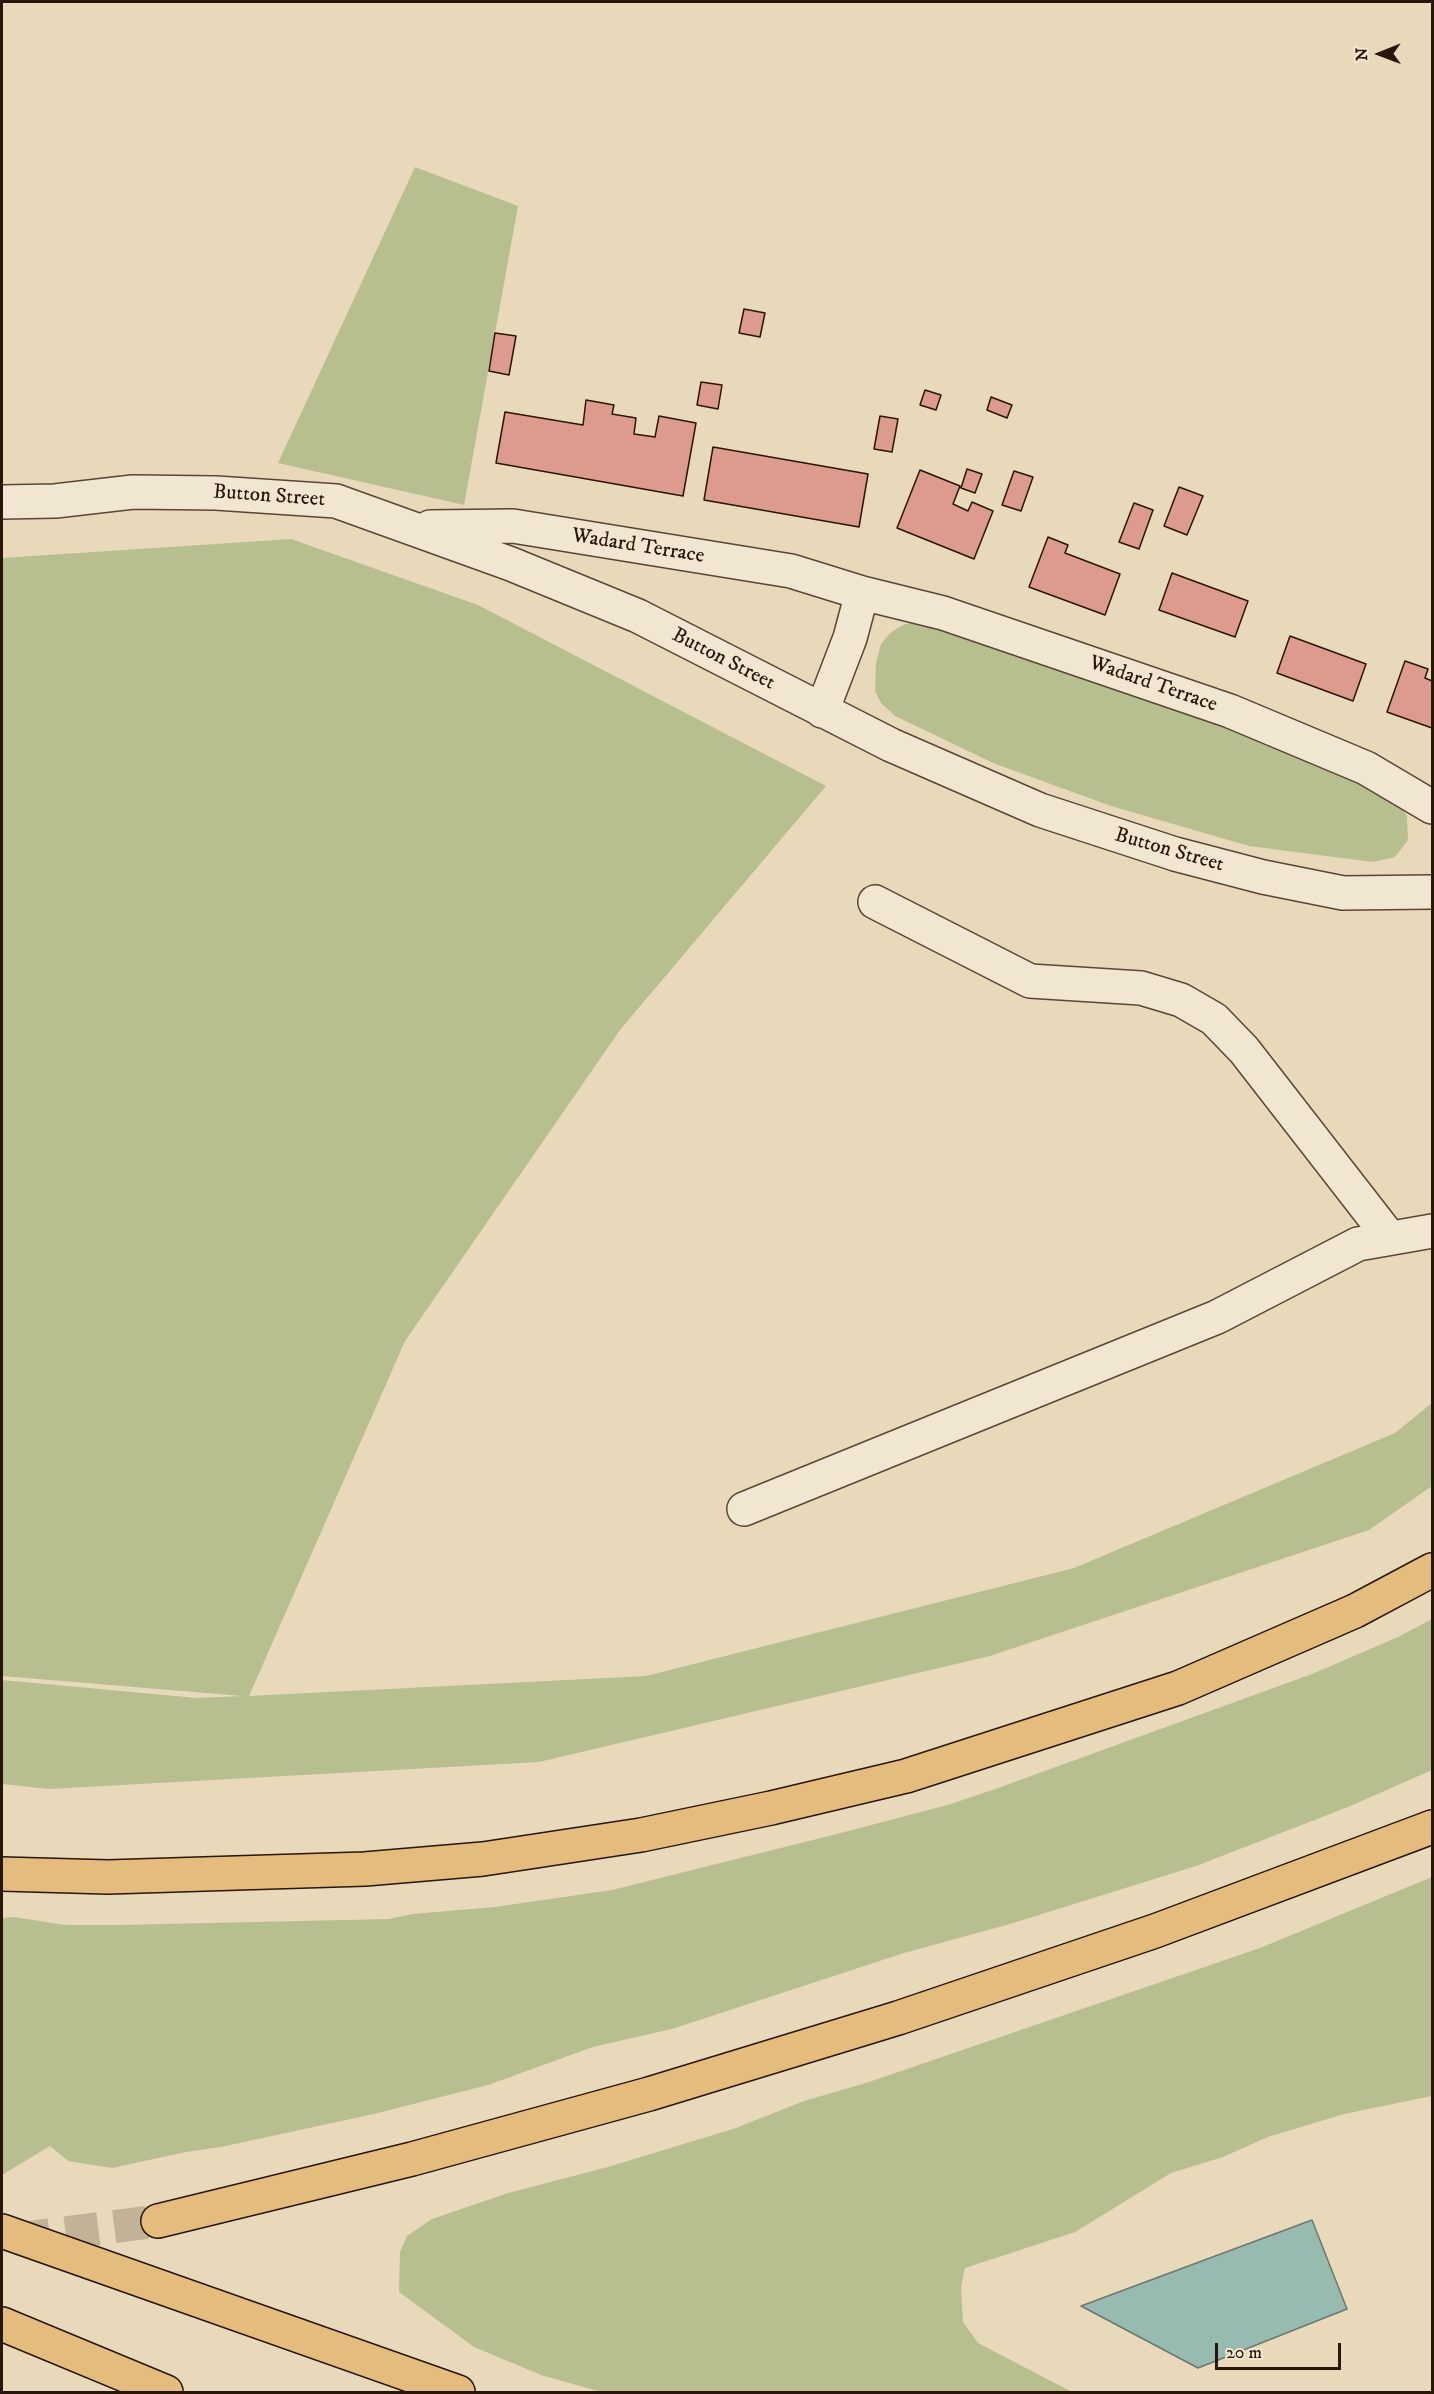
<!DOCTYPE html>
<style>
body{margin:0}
#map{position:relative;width:1434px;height:2394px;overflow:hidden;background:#e8d9ba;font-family:"IM FELL DW Pica",serif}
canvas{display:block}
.frame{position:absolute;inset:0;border:3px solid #291509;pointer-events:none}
.north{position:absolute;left:1350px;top:24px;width:60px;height:60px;-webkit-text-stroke:4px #f0e6d2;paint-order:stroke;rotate:269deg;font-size:16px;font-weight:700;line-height:24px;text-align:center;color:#291509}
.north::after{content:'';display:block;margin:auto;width:21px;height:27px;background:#291509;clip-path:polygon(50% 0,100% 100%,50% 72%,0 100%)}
.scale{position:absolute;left:1215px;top:2343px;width:126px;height:27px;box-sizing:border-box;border:3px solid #291509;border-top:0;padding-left:8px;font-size:18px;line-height:21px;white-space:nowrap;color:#291509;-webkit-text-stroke:4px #f0e6d2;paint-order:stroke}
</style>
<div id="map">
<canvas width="1434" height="2394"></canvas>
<div class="frame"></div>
<div class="north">N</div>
<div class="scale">20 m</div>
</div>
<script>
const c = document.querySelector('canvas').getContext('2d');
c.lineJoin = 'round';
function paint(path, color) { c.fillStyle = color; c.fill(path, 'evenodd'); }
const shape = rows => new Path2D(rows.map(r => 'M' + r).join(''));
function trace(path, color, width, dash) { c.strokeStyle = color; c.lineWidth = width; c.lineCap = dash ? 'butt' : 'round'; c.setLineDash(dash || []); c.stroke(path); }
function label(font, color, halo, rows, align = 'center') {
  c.font = font + ' "IM FELL DW Pica",serif'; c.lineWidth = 4.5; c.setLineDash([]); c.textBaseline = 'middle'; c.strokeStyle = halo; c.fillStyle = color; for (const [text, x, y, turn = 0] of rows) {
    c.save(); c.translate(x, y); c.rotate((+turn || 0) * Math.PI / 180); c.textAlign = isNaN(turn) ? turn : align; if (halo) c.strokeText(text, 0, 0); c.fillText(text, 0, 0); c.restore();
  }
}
paint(shape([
 [415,167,518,206,464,505,278,463],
 [291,539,478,605,826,786,620,1030,405,1341,249,1696,646,1676,1074,1568,1395,1433,1432,1403,1432,1486,1369,1530,990,1656,539,1762,49,1789,2,1784,2,1680,197,1698,242,1696,2,1676,2,558],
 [914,622,943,624,1213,717,1399,800,1407,817,1408,840,1395,857,1373,862,1249,846,1111,806,993,763,895,716,881,703,875,691,876,663,881,644,890,633,903,625],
 [1432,1619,1432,1770,1348,1807,1196,1866,1010,1924,904,1953,672,2029,593,2047,488,2085,374,2114,221,2147,186,2152,112,2168,68,2161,50,2146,2,2175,2,1918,14,1917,65,1925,119,1925,389,1919,412,1914,495,1907,612,1890,837,1834,951,1804,998,1788,1312,1674,1398,1637],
 [1432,1877,1432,2096,1344,2114,1268,2137,1223,2157,1171,2173,1075,2232,965,2268,961,2288,963,2322,978,2343,1072,2392,601,2392,541,2375,474,2347,399,2292,400,2252,407,2236,432,2219,508,2193,608,2167,736,2128,804,2101,869,2082,1260,1948]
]), '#b8bf8f');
const water = shape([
 [1312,2220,1347,2309,1198,2368,1081,2306,1312,2220]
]);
paint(water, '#97bab1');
trace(water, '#6b786e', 1.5);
const building = shape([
 [744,309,765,313,760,337,739,333,744,309],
 [495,333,516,336,509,375,489,371,495,333],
 [701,382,722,385,718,409,697,405,701,382],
 [925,390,941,395,936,410,920,405,925,390],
 [991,397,1012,405,1007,418,987,410,991,397],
 [586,400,614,405,612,414,636,418,634,434,655,437,659,416,696,423,683,496,496,463,505,412,583,425,586,400],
 [880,416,898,419,892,452,874,449,880,416],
 [713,447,868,474,859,527,704,500,713,447],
 [967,469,982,474,975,493,961,488,967,469],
 [920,470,960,486,953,504,968,511,972,502,993,511,974,559,897,528,920,470],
 [1014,471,1033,477,1021,511,1002,505,1014,471],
 [1179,487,1203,496,1187,535,1164,526,1179,487],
 [1134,503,1153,510,1139,549,1119,542,1134,503],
 [1048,537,1068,545,1065,553,1120,574,1105,615,1029,587,1048,537],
 [1172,573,1248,601,1235,637,1159,610,1172,573],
 [1290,636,1366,664,1353,701,1277,673,1290,636],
 [1405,661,1428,669,1425,678,1432,681,1432,728,1387,712,1405,661]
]);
paint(building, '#dd9b8e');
trace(building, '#291509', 1.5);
trace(shape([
 [17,2239,158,2221]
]), '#c2b297', 33, [33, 16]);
const minor = shape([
 [2,502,55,501,133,492,216,493,336,501,511,564,638,616,891,745,1040,810,1175,854,1263,877,1343,893,1432,892],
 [430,527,513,526,791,571,862,593],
 [822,711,850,638,862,593,943,613,1230,711,1366,768,1432,807],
 [875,902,1030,981,1141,988,1181,1000,1214,1019,1244,1050,1390,1238],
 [744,1509,1217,1317,1358,1244,1432,1231]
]);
const highway = shape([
 [2,1874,108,1877,365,1869,483,1859,641,1835,771,1808,906,1776,1178,1688,1355,1611,1432,1570],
 [158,2221,412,2159,649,2094,898,2018,1155,1931,1432,1827],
 [2,2231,458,2392],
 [2,2324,166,2392]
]);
trace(minor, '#594635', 36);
trace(highway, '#291509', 36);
trace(minor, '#f0e6d2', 33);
trace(highway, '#e4bc7d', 33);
label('21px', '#291509', '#f0e6d2', [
 ["Button Street",269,497,4],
 ["Wadard Terrace",638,547,9],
 ["Button Street",723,660,27],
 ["Wadard Terrace",1153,685,19],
 ["Button Street",1169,851,16]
]);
</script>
